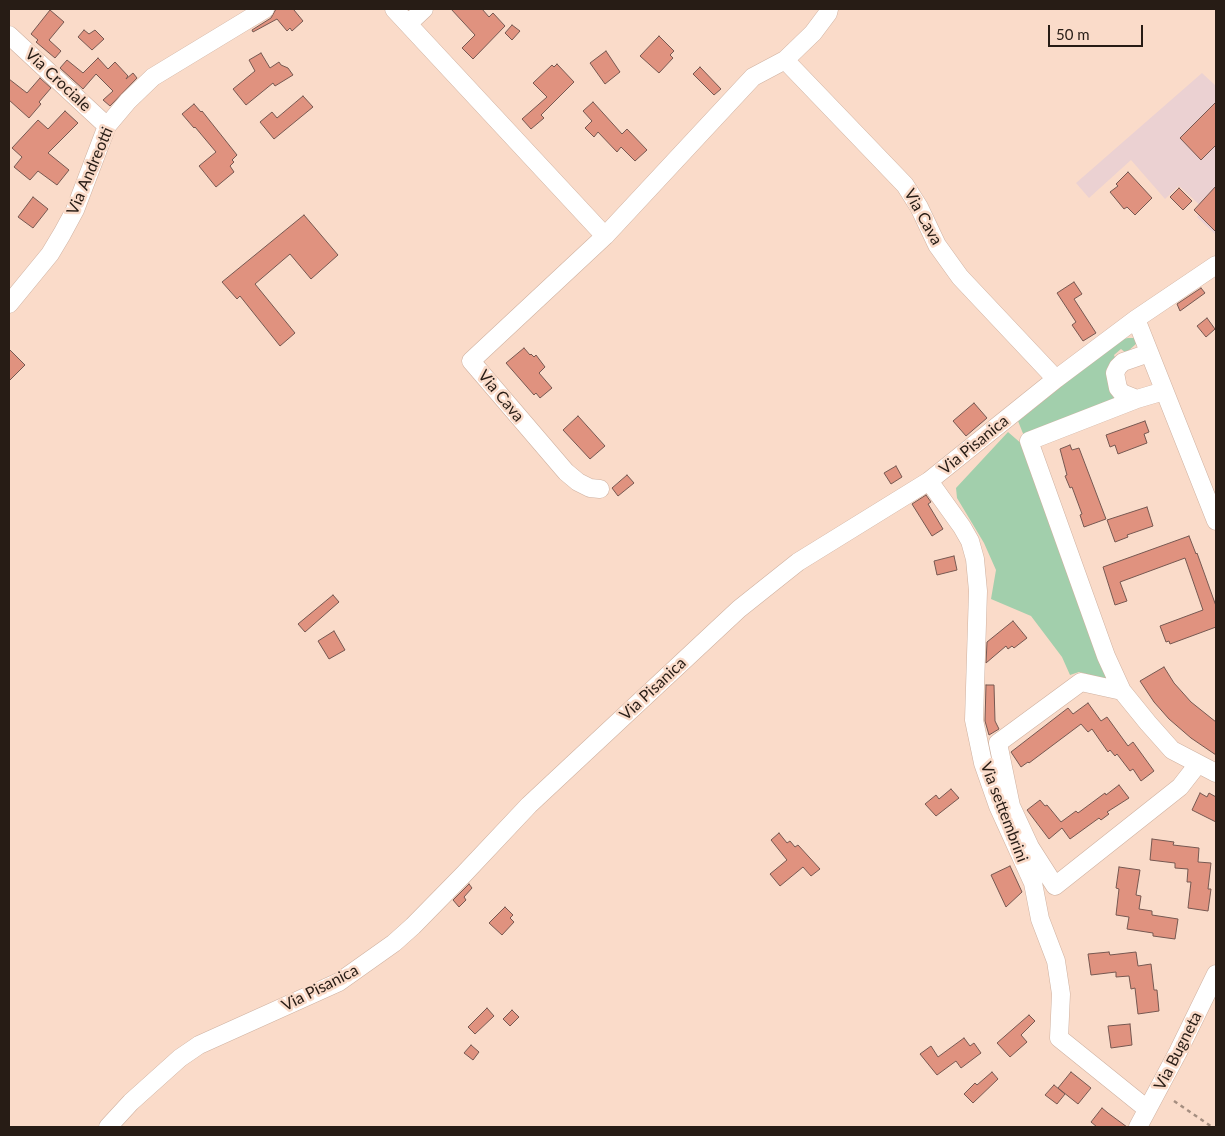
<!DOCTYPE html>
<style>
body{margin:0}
#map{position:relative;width:1225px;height:1136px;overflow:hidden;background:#fadbc9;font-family:Lato,sans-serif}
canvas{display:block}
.frame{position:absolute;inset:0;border:10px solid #271c15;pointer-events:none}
.scale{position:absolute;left:1048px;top:25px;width:95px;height:22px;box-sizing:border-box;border:2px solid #271c15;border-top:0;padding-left:6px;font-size:15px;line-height:18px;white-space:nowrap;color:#271c15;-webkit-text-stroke:4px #fadbc9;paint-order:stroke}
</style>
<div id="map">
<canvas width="1225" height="1136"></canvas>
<div class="frame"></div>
<div class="scale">50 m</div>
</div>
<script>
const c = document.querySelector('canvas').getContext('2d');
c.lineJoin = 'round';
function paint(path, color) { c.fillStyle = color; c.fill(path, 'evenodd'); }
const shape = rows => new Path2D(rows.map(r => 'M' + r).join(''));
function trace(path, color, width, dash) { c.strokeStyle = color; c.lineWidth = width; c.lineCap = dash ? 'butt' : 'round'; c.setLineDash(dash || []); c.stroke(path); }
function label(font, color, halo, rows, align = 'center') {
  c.font = font + ' Lato,sans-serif'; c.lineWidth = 5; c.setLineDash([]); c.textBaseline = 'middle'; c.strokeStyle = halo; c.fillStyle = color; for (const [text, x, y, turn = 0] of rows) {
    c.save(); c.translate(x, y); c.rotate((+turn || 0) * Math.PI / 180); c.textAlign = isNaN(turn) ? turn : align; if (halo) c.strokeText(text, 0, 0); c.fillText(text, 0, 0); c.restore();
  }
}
paint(shape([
 [1202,73,1216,86,1216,235,1197,217,1204,209,1179,186,1165,199,1131,160,1089,198,1076,183]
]), '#ebd1d2');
paint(shape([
 [1128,338,1135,338,1137,343,1126,353,1121,349,1114,355,1116,360,1120,399,1024,436,1018,421,1103,352,1119,340],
 [1008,432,1023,445,1113,681,1079,672,1070,675,1062,657,1031,616,991,599,996,570,984,543,957,498,956,488]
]), '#a2cfac');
const building = shape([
 [276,9,296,9,294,10,303,21,292,31,290,28,287,31,277,19,253,32,252,30,271,18,276,9],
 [451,9,482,9,489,17,493,13,505,26,473,59,462,48,475,35,451,9],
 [50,10,64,22,49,40,61,51,55,58,36,42,38,40,31,34,50,10],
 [512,25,520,31,512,40,505,33,512,25],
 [84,30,89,34,95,30,104,39,92,50,78,37,84,30],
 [659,36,674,51,670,55,673,58,659,73,640,56,659,36],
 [606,51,620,72,605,84,590,63,606,51],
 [261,53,270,68,279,62,281,65,288,68,293,75,275,86,273,83,246,105,233,89,255,71,249,60,261,53],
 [98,58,108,69,115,62,128,76,126,79,133,73,137,78,110,106,103,100,113,91,96,74,83,89,60,68,67,60,83,73,98,58],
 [557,64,574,82,541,115,544,118,531,129,522,119,547,97,533,83,552,65,554,67,557,64],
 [700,67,721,89,714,95,693,74,700,67],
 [40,78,51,88,39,102,41,104,29,118,9,100,9,79,27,93,40,78],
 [303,96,313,107,274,139,260,122,272,112,277,118,303,96],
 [593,102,622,134,627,129,647,150,635,161,621,147,617,152,598,132,594,137,585,128,592,121,583,111,593,102],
 [1216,102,1216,145,1201,160,1180,138,1216,102],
 [194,104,201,112,202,111,237,155,232,160,234,162,230,166,234,172,216,187,199,166,216,152,195,127,194,128,182,114,194,104],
 [65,111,78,123,48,153,69,170,57,185,38,171,30,180,14,167,22,157,12,148,38,120,48,129,65,111],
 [1128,172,1152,198,1135,215,1127,207,1124,209,1110,192,1118,186,1116,184,1128,172],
 [1216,186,1216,232,1194,210,1216,186],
 [1179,188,1192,201,1183,210,1170,197,1179,188],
 [33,197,48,209,33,228,18,217,33,197],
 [304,215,338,255,311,279,290,254,255,284,295,333,280,346,240,296,237,299,222,282,304,215],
 [1074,282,1082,294,1074,299,1096,333,1083,341,1072,325,1076,322,1057,293,1074,282],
 [1201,288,1205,293,1180,311,1177,304,1201,288],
 [1207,318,1215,329,1206,337,1197,326,1207,318],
 [524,348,530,355,531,354,534,357,536,355,545,367,539,373,552,388,540,398,536,393,534,395,506,363,524,348],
 [9,349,25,365,9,381,9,349],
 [974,403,987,418,966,436,953,421,974,403],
 [578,416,605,446,590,459,563,430,578,416],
 [1145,421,1149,432,1144,434,1147,443,1118,454,1115,445,1110,447,1106,435,1145,421],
 [1070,445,1072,450,1079,448,1106,519,1084,527,1080,515,1082,514,1072,487,1070,488,1065,476,1067,475,1060,449,1070,445],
 [896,466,902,477,891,484,884,473,896,466],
 [627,475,634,483,618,496,612,488,627,475],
 [926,495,931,502,928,504,943,529,932,536,912,504,926,495],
 [1147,507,1153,526,1127,535,1128,537,1115,542,1107,520,1147,507],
 [1189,536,1196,554,1197,553,1216,606,1216,627,1170,644,1169,641,1166,642,1160,626,1203,610,1185,558,1120,582,1127,601,1115,605,1103,567,1189,536],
 [954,556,957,570,937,575,934,561,954,556],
 [333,595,339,602,305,632,298,624,333,595],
 [1013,621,1027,638,1014,648,1012,646,1008,649,1006,646,986,663,987,642,1013,621],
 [334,631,345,650,329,659,318,641,334,631],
 [1164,667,1174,683,1191,702,1216,722,1216,755,1191,738,1169,719,1154,702,1140,681,1164,667],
 [986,685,994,685,995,721,999,729,989,735,985,721,986,685],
 [1088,703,1101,721,1107,717,1128,746,1133,742,1154,771,1141,781,1133,769,1130,771,1117,754,1115,756,1110,750,1108,752,1092,729,1088,732,1081,724,1029,763,1028,762,1021,767,1011,752,1068,708,1073,714,1088,703],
 [1119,785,1129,798,1107,812,1109,814,1101,820,1099,818,1070,839,1062,828,1049,839,1027,810,1040,800,1045,806,1047,805,1061,822,1076,811,1078,813,1105,793,1106,795,1119,785],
 [951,789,959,798,936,816,925,804,936,795,939,799,951,789],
 [1200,793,1207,797,1209,793,1216,797,1216,822,1192,810,1200,793],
 [779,833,787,843,790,841,795,847,798,845,820,869,811,876,803,867,780,886,770,874,787,860,771,840,779,833],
 [1152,839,1174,842,1173,845,1199,848,1198,862,1211,863,1208,889,1211,889,1208,911,1188,908,1191,882,1187,882,1188,869,1175,868,1175,863,1150,860,1152,839],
 [1010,866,1022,892,1006,907,991,875,1010,866],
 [1119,867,1140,870,1136,895,1141,896,1139,909,1152,911,1152,915,1178,919,1175,939,1153,936,1153,933,1127,929,1129,917,1116,915,1119,889,1116,888,1119,867],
 [469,884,472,888,464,897,466,900,459,907,453,900,469,884],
 [505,907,513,915,510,918,514,922,502,935,489,923,505,907],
 [1109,952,1110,955,1136,952,1138,966,1151,964,1154,990,1157,990,1159,1011,1138,1014,1135,988,1131,989,1129,976,1116,977,1116,972,1091,975,1088,954,1109,952],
 [487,1008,494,1016,475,1034,468,1027,487,1008],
 [512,1010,519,1017,510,1026,503,1019,512,1010],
 [1029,1015,1035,1021,1021,1035,1027,1042,1010,1057,997,1043,1029,1015],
 [1130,1024,1132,1045,1111,1048,1108,1026,1130,1024],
 [964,1038,970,1046,974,1043,981,1053,961,1068,956,1061,937,1075,920,1054,931,1046,938,1057,964,1038],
 [471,1045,479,1052,473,1060,464,1053,471,1045],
 [992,1072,998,1079,973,1103,964,1094,975,1083,977,1085,992,1072],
 [1071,1072,1091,1088,1078,1104,1058,1088,1071,1072],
 [1054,1085,1065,1094,1057,1104,1045,1095,1054,1085],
 [1102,1108,1108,1113,1127,1127,1097,1127,1091,1122,1102,1108]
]);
paint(building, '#e0927f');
trace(building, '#765851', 1);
const minor = shape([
 [394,9,605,236,471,361,566,472,578,482,590,488,600,489],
 [408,24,424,9],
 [9,35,107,126],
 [785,60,905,185,919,207,937,245,960,277,1056,379],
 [605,236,753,77,785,60,813,33,828,13,829,9],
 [9,304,50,254,62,234,75,210,107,126,128,101,153,77,265,9],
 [1136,319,1216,521],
 [1149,353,1123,362,1118,367,1115,373,1118,388,1122,393,1137,399,1164,391],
 [1137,399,1029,441,1106,656,1122,691,1148,723,1172,750,1216,773],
 [929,481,962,527,970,541,975,559,978,591,974,720,983,763,998,806,1033,883,1040,919,1056,961,1061,994,1059,1038,1147,1109],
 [1122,691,1081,682,998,743,1011,806,1030,847,1055,886,1180,787,1198,764],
 [108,1127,131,1102,180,1058,199,1045,339,982,394,943,413,926,464,874,529,805,739,609,798,562,929,481,1056,379,1136,319,1216,265],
 [1138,1127,1178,1052,1216,974]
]);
trace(minor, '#cfb1a0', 19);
trace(shape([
 [1174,1101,1212,1127]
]), '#a58e80', 2.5, [4, 4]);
trace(minor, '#fff', 18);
label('16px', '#271c15', '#fadbc9', [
 ["Via Crociale",58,80,43],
 ["Via Andreotti",90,171,-67],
 ["Via Cava",923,217,61],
 ["Via Cava",501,396,50],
 ["Via Pisanica",974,445,-39],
 ["Via Pisanica",653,689,-43],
 ["Via settembrini",1004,812,69],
 ["Via Pisanica",320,988,-27],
 ["Via Bugneta",1178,1051,-63]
]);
</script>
